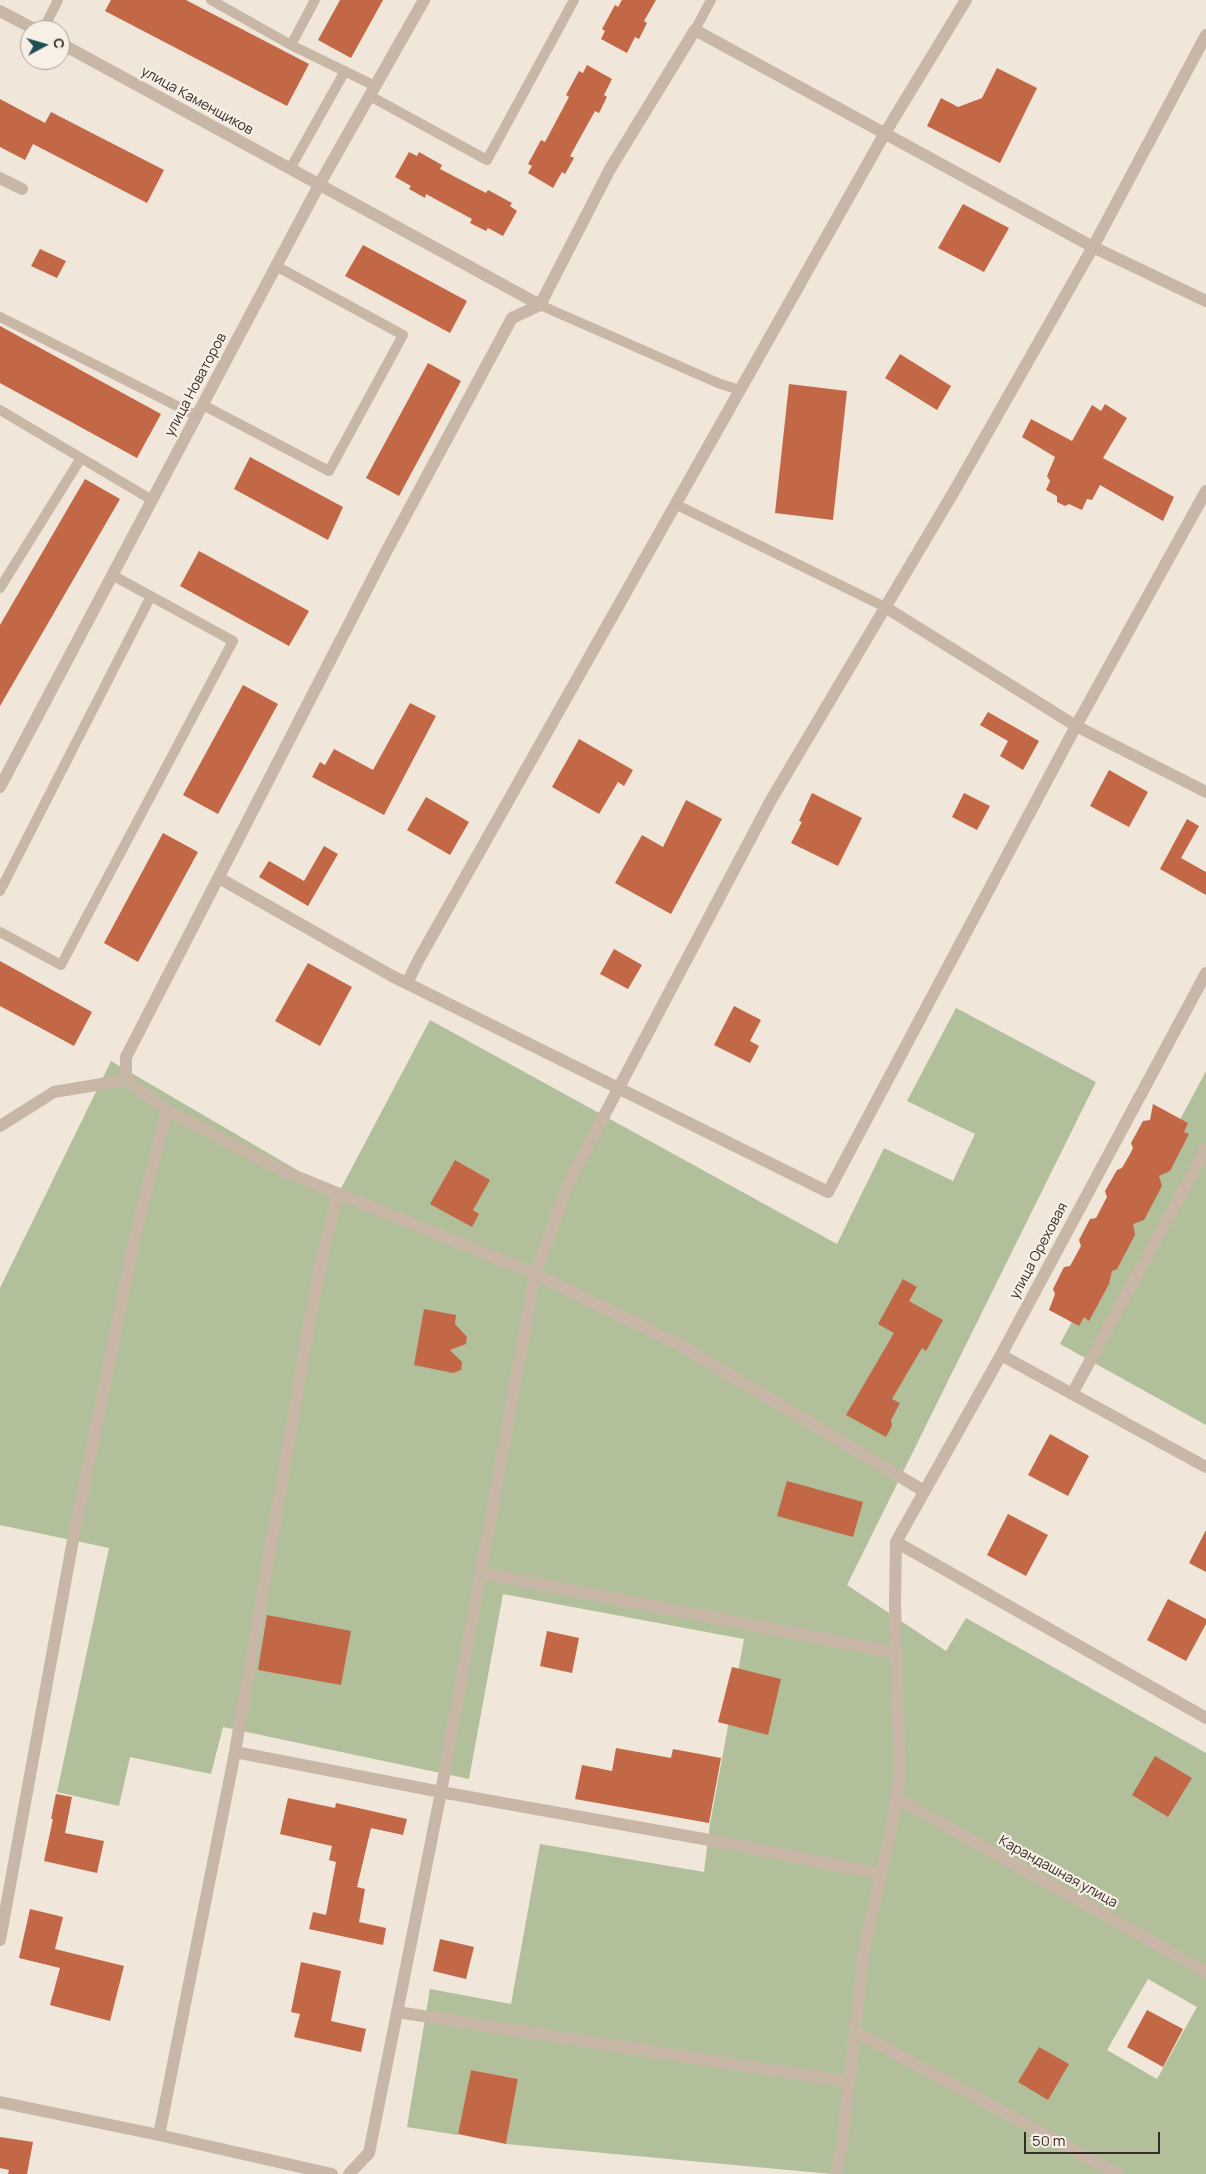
<!DOCTYPE html>
<meta charset="utf-8">
<style>
body{margin:0}
#map{position:relative;width:1206px;height:2174px;overflow:hidden;background:#f0e6da;font-family:Manrope,sans-serif}
canvas{display:block}
.north{position:absolute;left:20px;top:20px;width:50px;height:50px;box-sizing:border-box;background:#f8f0e6;border:1px solid #aaa29a;border-radius:50%;rotate:84deg;font-size:14px;font-weight:700;line-height:20px;text-align:center;color:#342c27}
.north::after{content:'';display:block;margin:auto;width:18px;height:22px;background:#1e4f54;clip-path:polygon(50% 0,100% 100%,50% 72%,0 100%)}
.scale{position:absolute;left:1024px;top:2132px;width:136px;height:22px;box-sizing:border-box;border:2px solid #342c27;border-top:0;padding-left:6px;font-size:15px;line-height:18px;white-space:nowrap;color:#342c27;-webkit-text-stroke:4px #f8f0e6;paint-order:stroke}
</style>
<div id="map">
<canvas width="1206" height="2174"></canvas>
<div class="north">С</div>
<div class="scale">50 m</div>
</div>
<script>
const c = document.querySelector('canvas').getContext('2d');
c.lineJoin = 'round';
function paint(path, color) { c.fillStyle = color; c.fill(path, 'evenodd'); }
const shape = rows => new Path2D(rows.map(r => 'M' + r).join(''));
function trace(path, color, width, dash) { c.strokeStyle = color; c.lineWidth = width; c.lineCap = dash ? 'butt' : 'round'; c.setLineDash(dash || []); c.stroke(path); }
function label(font, color, halo, rows, align = 'center') {
  c.font = font + ' Manrope,sans-serif'; c.lineWidth = 4.5; c.setLineDash([]); c.textBaseline = 'middle'; c.strokeStyle = halo; c.fillStyle = color; for (const [text, x, y, turn = 0] of rows) {
    c.save(); c.translate(x, y); c.rotate((+turn || 0) * Math.PI / 180); c.textAlign = isNaN(turn) ? turn : align; if (halo) c.strokeText(text, 0, 0); c.fillText(text, 0, 0); c.restore();
  }
}
paint(shape([
 [956,1008,1096,1082,847,1585,946,1651,966,1618,1206,1753,1206,2174,832,2174,506,2144,518,2079,471,2070,458,2135,407,2127,430,1989,511,2004,540,1844,704,1872,710,1824,744,1639,503,1594,469,1779,223,1727,211,1774,130,1757,119,1806,57,1792,109,1548,0,1525,0,1288,111,1061,338,1194,430,1020,837,1244,884,1148,953,1181,975,1134,907,1101],
 [1148,1979,1197,2007,1157,2079,1107,2050],
 [1206,1071,1206,1425,1060,1344]
]), '#b2bf9b');
paint(shape([
 [111,0,186,0,309,64,287,106,105,11],
 [340,0,383,0,351,58,318,40],
 [622,0,656,0,644,21,647,23,639,39,635,37,627,53,601,39,605,31,602,29,615,5,618,7],
 [587,65,612,79,604,95,607,97,599,113,595,111,570,156,574,158,565,174,562,172,553,188,528,173,532,166,528,164,541,140,545,142,569,97,566,95,579,71,583,73],
 [997,68,1037,88,1000,163,927,126,941,98,958,107,982,98],
 [0,99,45,123,51,112,164,170,147,203,33,144,25,160,0,147],
 [409,152,417,156,419,152,442,165,440,169,486,193,488,190,512,203,510,206,517,211,503,236,488,228,486,231,470,223,472,219,426,194,425,198,409,189,411,186,395,177],
 [963,204,1009,228,984,272,938,248],
 [363,245,467,301,450,333,345,276],
 [40,249,66,261,57,278,31,266],
 [0,326,161,414,137,458,0,383],
 [900,354,951,386,937,410,885,378],
 [428,363,461,381,399,496,366,478],
 [789,384,847,391,833,520,775,513],
 [1105,404,1127,418,1103,458,1174,497,1163,521,1100,485,1092,500,1087,499,1082,510,1069,504,1065,506,1057,502,1057,496,1046,490,1050,481,1047,476,1055,457,1022,437,1031,419,1072,441,1092,405,1101,411],
 [250,457,343,507,328,540,234,489],
 [85,479,120,499,0,706,0,625],
 [199,551,309,611,289,646,180,586],
 [243,685,278,704,218,814,183,795],
 [410,703,436,716,384,815,312,777,320,762,325,765,334,749,373,770],
 [988,712,1039,741,1023,770,1000,756,1008,741,980,725],
 [579,739,633,770,624,786,618,782,599,814,552,787],
 [1109,770,1148,792,1129,827,1090,806],
 [812,793,862,818,838,866,791,843,802,822,799,821],
 [964,793,990,806,977,830,952,817],
 [426,797,469,822,450,855,407,830],
 [686,800,722,819,671,914,615,883,642,835,663,847],
 [1187,819,1199,826,1181,858,1206,872,1206,895,1160,869],
 [163,833,198,852,138,962,104,943],
 [324,846,338,854,308,906,259,877,269,861,304,881],
 [614,949,642,965,628,989,600,974],
 [0,961,92,1012,74,1046,0,1006],
 [308,963,352,987,320,1046,275,1021],
 [734,1006,761,1020,750,1041,759,1046,750,1063,714,1045],
 [1153,1104,1188,1123,1184,1132,1189,1134,1170,1171,1159,1176,1162,1186,1144,1220,1133,1224,1135,1235,1117,1269,1112,1271,1109,1284,1089,1321,1084,1317,1079,1326,1049,1310,1055,1294,1053,1289,1064,1267,1070,1266,1081,1246,1079,1240,1090,1219,1096,1218,1107,1197,1105,1191,1117,1170,1122,1168,1130,1154,1133,1148,1131,1143,1143,1121,1150,1120],
 [455,1160,490,1180,473,1210,479,1214,472,1227,430,1204],
 [903,1279,917,1287,909,1301,943,1320,926,1351,922,1348,892,1399,900,1403,891,1420,892,1426,886,1437,846,1415,894,1333,878,1324],
 [424,1309,456,1315,455,1324,467,1337,466,1344,450,1350,462,1362,461,1370,453,1373,414,1365],
 [1050,1434,1089,1456,1068,1496,1028,1475],
 [787,1481,863,1502,853,1537,777,1516],
 [1008,1514,1048,1535,1026,1576,987,1555],
 [1206,1530,1206,1572,1189,1563],
 [1168,1599,1206,1619,1206,1624,1186,1661,1147,1640],
 [267,1615,351,1631,341,1685,258,1670],
 [547,1631,579,1638,572,1673,540,1666],
 [732,1667,781,1679,768,1735,718,1722],
 [616,1748,671,1758,673,1749,721,1758,709,1823,575,1799,582,1765,612,1771],
 [1155,1756,1192,1778,1168,1817,1132,1795],
 [56,1794,72,1797,65,1833,104,1841,97,1873,44,1861,53,1819,51,1819],
 [288,1798,335,1808,336,1803,407,1819,403,1835,371,1828,357,1887,365,1889,359,1922,386,1928,383,1945,309,1929,313,1912,326,1915,336,1862,329,1860,332,1846,280,1834],
 [30,1909,63,1917,55,1949,124,1966,110,2021,50,2005,60,1968,19,1958],
 [440,1939,474,1947,466,1979,433,1971],
 [301,1962,341,1971,331,2021,366,2029,361,2052,294,2037,300,2014,291,2012],
 [1147,2010,1183,2029,1163,2067,1127,2047],
 [1039,2047,1069,2064,1048,2100,1018,2082],
 [471,2070,518,2079,506,2144,458,2134],
 [0,2137,33,2142,27,2174,8,2174,9,2170,0,2168]
]), '#c26846');
trace(shape([
 [211,0,291,45,315,0],
 [43,30,58,0],
 [695,30,711,0],
 [291,45,375,86],
 [370,96,487,160,574,0],
 [290,169,345,71],
 [540,305,718,383,739,390],
 [0,317,197,416],
 [203,405,329,471,403,335,276,266],
 [0,410,152,500],
 [675,504,885,607],
 [0,588,81,458],
 [0,891,151,596],
 [0,932,61,965,233,641,112,575]
]), '#c8b7a6', 10);
trace(shape([
 [0,11,36,30],
 [60,43,540,305],
 [0,178,22,189],
 [885,607,1076,726,1206,792],
 [0,787,319,185,424,0],
 [219,878,392,976,828,1192,1076,726,1206,491],
 [407,983,419,959,885,133,966,0],
 [126,1080,126,1057,386,552,512,318,540,305,610,169,695,30,1093,247,1206,301],
 [0,1126,54,1092,126,1080,167,1110,281,1170,535,1274,678,1344,924,1491],
 [1001,1355,1206,1467],
 [1072,1394,1205,1150],
 [896,1542,1206,1718],
 [481,1573,897,1653],
 [235,1752,441,1792,715,1841,882,1874],
 [896,1798,1206,1972],
 [0,1940,75,1529,138,1223,167,1110],
 [397,2012,849,2082],
 [856,2032,1118,2174],
 [0,2102,159,2135,332,2174],
 [159,2135,235,1752,317,1280,338,1193],
 [349,2174,369,2153,441,1792,535,1274,569,1182,771,800,956,488,1093,247,1206,35],
 [836,2174,842,2145,864,1950,891,1830,900,1776,895,1604,896,1542,1001,1355,1206,973]
]), '#c8b7a6', 12);
label('14px', '#342c27', '#f8f0e6', [
 ["улица Каменщиков",197,101,29],
 ["улица Новаторов",196,385,-62],
 ["улица Ореховая",1039,1251,-62],
 ["Карандашная улица",1058,1872,29]
]);
</script>
